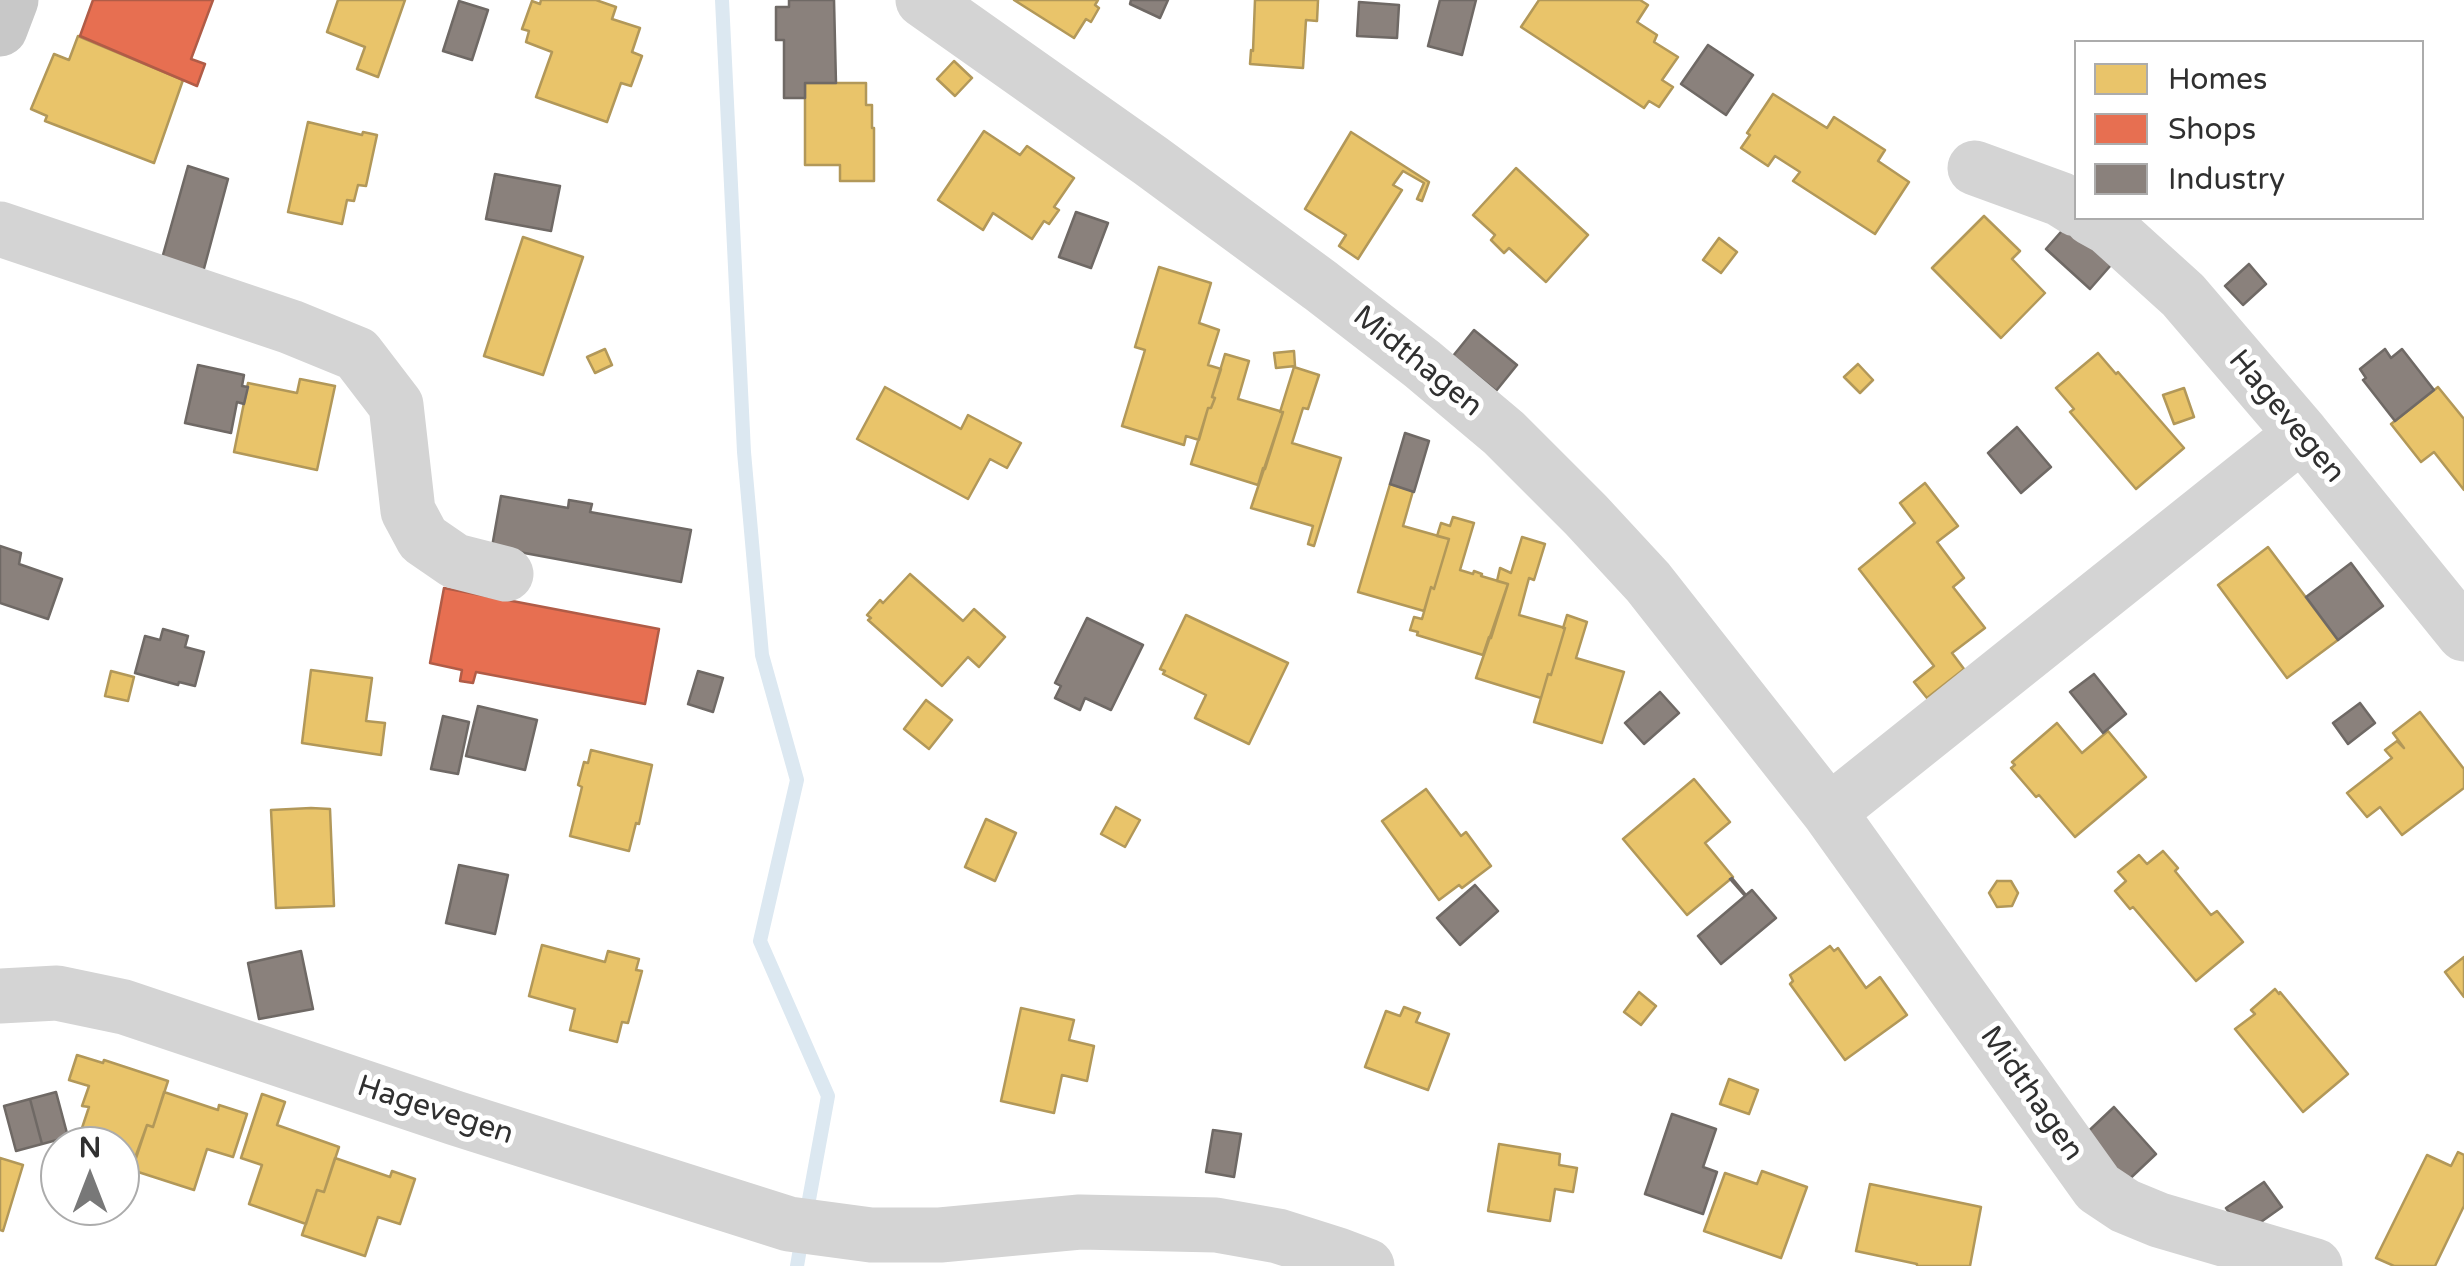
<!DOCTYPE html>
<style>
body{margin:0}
#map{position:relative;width:2464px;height:1266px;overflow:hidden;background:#fff;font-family:"Varela Round",sans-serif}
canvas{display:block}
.legend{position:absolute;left:2074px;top:40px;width:350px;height:180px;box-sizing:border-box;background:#fff;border:2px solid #acacac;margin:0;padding:12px 18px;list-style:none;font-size:30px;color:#303030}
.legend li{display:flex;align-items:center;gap:20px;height:50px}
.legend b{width:50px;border:2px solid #acacac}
.north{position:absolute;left:40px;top:1126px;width:100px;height:100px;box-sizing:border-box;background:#fff;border:2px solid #acacac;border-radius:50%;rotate:0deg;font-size:28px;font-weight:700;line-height:40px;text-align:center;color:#303030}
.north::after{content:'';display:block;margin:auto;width:35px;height:45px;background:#787878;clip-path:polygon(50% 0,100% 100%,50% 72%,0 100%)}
</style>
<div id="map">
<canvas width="2464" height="1266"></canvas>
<ul class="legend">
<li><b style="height:28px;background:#e9c46a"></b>Homes</li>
<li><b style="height:28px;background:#e76f51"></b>Shops</li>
<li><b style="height:28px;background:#8a817c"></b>Industry</li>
</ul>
<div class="north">N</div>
</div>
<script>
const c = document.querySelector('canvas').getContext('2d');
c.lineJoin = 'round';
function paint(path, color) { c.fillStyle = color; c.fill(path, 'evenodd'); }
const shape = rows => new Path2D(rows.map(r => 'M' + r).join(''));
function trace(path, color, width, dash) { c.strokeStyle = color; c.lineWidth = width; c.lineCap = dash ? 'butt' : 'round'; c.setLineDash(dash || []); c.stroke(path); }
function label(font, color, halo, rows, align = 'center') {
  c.font = font + ' "Varela Round",sans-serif'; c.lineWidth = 10; c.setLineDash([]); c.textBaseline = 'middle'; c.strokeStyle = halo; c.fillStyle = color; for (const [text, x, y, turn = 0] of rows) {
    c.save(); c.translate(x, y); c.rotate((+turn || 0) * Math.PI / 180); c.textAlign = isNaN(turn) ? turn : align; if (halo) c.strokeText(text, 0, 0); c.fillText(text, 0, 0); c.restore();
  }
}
const homes = shape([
 [338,0,405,0,378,77,357,69,365,47,327,32,338,0],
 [541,0,596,0,616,7,612,19,640,28,632,52,642,56,631,86,621,83,607,122,536,97,552,52,526,42,529,31,522,29,532,1,540,4,541,0],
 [1014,0,1098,0,1095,5,1099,8,1091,22,1086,19,1074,38,1014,0],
 [1255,0,1318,0,1317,21,1306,20,1303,68,1250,64,1251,50,1253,51,1255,0],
 [1539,0,1640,0,1648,5,1637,22,1657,35,1654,42,1678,57,1662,80,1673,87,1659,107,1649,101,1644,108,1521,27,1539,0],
 [78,36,183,80,154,163,45,121,47,116,31,109,54,54,69,60,78,36],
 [954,61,972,78,955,96,937,79,954,61],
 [805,83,866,83,866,105,872,105,872,128,874,128,874,181,840,181,840,165,805,165,805,83],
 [1773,94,1827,128,1834,117,1885,150,1878,161,1909,182,1875,234,1793,181,1800,172,1775,156,1768,166,1741,148,1750,135,1747,133,1773,94],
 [308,122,362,135,363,132,377,135,366,186,358,185,354,201,347,200,342,224,288,212,308,122],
 [984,131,1020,155,1027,146,1074,178,1054,207,1059,210,1049,224,1044,221,1032,239,993,213,983,230,938,200,984,131],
 [1351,132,1429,182,1422,201,1417,199,1424,183,1403,171,1393,185,1402,190,1358,259,1339,246,1346,235,1305,209,1351,132],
 [1516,168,1588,235,1546,282,1509,248,1504,253,1491,240,1495,235,1473,215,1516,168],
 [1984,216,2020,251,2012,259,2045,293,2001,338,1932,268,1984,216],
 [523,237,583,257,543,375,484,356,523,237],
 [1719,238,1737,252,1721,273,1703,260,1719,238],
 [1159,267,1211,283,1199,323,1219,330,1208,365,1221,369,1212,397,1215,398,1211,408,1208,408,1199,440,1186,436,1184,445,1122,426,1145,350,1135,347,1159,267],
 [605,349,612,365,595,373,587,357,605,349],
 [1294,351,1295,366,1276,368,1274,353,1294,351],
 [2098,353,2116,374,2118,372,2184,448,2136,489,2070,412,2074,409,2056,388,2098,353],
 [1225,354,1249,361,1238,399,1283,412,1265,469,1263,468,1258,485,1191,464,1208,408,1211,408,1215,398,1212,397,1225,354],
 [1858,364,1873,380,1860,393,1844,377,1858,364],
 [1294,367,1319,375,1308,409,1303,408,1292,443,1341,458,1314,546,1308,544,1313,526,1251,508,1283,412,1280,412,1294,367],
 [300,379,335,386,317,470,234,452,248,383,297,393,300,379],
 [885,387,961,429,968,415,1021,443,1007,468,990,459,968,499,857,439,885,387],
 [2438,387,2464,419,2464,490,2434,452,2421,462,2391,424,2438,387],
 [2184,388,2194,417,2174,424,2163,395,2184,388],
 [1925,483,1958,526,1937,542,1964,578,1953,587,1985,628,1952,653,1964,669,1927,698,1914,682,1934,666,1859,569,1915,523,1900,503,1925,483],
 [1390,484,1413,491,1403,526,1449,539,1434,589,1431,587,1424,611,1358,592,1390,484],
 [1453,517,1474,523,1460,570,1473,574,1474,571,1482,574,1481,576,1508,584,1491,638,1489,637,1483,655,1417,635,1418,632,1410,630,1414,617,1422,619,1431,587,1434,589,1449,539,1437,536,1441,523,1450,526,1453,517],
 [1522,537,1545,544,1534,580,1529,578,1519,615,1565,628,1551,675,1548,674,1541,698,1476,678,1508,584,1497,581,1500,568,1511,573,1522,537],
 [2268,547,2338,640,2287,678,2218,585,2268,547],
 [910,574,963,621,974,609,1005,637,979,667,968,657,942,686,868,620,871,618,867,615,880,600,883,603,910,574],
 [1186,615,1288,663,1249,744,1195,718,1206,695,1163,674,1165,671,1160,669,1186,615],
 [1567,615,1587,622,1576,658,1624,672,1602,743,1534,722,1548,674,1551,675,1565,628,1563,628,1567,615],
 [311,670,372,678,366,721,385,723,381,755,302,743,311,670],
 [111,671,134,677,128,701,105,696,111,671],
 [926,700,952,720,929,749,904,729,926,700],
 [2420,712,2464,769,2464,788,2402,835,2380,807,2367,817,2347,793,2392,758,2385,750,2397,741,2404,748,2393,733,2420,712],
 [2057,723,2082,753,2108,731,2146,777,2075,837,2039,795,2036,797,2011,768,2015,765,2012,762,2057,723],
 [591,750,652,765,639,824,636,823,629,851,570,836,582,787,578,785,584,762,588,763,591,750],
 [1694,779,1730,822,1705,843,1733,877,1687,915,1623,839,1694,779],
 [1426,789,1461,836,1466,832,1491,866,1462,888,1459,885,1439,900,1382,821,1426,789],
 [1116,807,1140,820,1125,847,1101,834,1116,807],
 [311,808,330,809,334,906,276,908,271,810,311,808],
 [986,819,1016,833,995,881,965,867,986,819],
 [2163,851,2178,868,2175,871,2211,915,2217,911,2243,942,2196,981,2133,907,2130,909,2115,891,2126,881,2118,872,2139,855,2147,864,2163,851],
 [1997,881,2011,881,2018,893,2012,906,1997,907,1989,893,1997,881],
 [542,945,605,962,608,951,639,959,636,970,642,971,628,1023,622,1022,617,1042,570,1030,575,1009,529,996,542,945],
 [1830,946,1834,951,1838,948,1866,988,1880,977,1907,1015,1845,1060,1790,984,1793,981,1790,975,1830,946],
 [2464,957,2464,997,2445,972,2464,957],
 [2275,989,2279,994,2280,992,2348,1074,2303,1112,2235,1029,2255,1014,2251,1010,2275,989],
 [1639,992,1656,1006,1641,1025,1624,1012,1639,992],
 [1404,1007,1420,1013,1416,1022,1449,1034,1428,1090,1365,1067,1386,1011,1400,1016,1404,1007],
 [1021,1008,1074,1020,1069,1040,1094,1046,1087,1081,1062,1075,1054,1113,1001,1101,1021,1008],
 [77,1055,103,1063,104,1060,168,1081,153,1127,147,1125,135,1158,120,1153,120,1146,97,1146,78,1140,89,1107,82,1106,89,1086,69,1080,77,1055],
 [1729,1079,1758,1090,1749,1114,1720,1104,1729,1079],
 [164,1092,218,1110,219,1105,247,1114,233,1157,207,1149,194,1190,132,1170,147,1125,153,1127,164,1092],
 [262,1094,285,1102,277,1125,339,1147,324,1192,317,1190,306,1224,249,1204,262,1165,241,1158,262,1094],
 [1499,1144,1560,1154,1559,1165,1577,1168,1573,1192,1555,1189,1550,1221,1488,1211,1499,1144],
 [2458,1152,2464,1155,2464,1206,2435,1266,2394,1266,2376,1258,2427,1155,2451,1166,2458,1152],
 [0,1158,23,1165,3,1231,0,1230,0,1158],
 [335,1158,390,1177,392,1171,415,1179,400,1224,378,1217,365,1256,302,1235,317,1190,324,1192,335,1158],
 [1762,1171,1807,1187,1781,1258,1704,1231,1725,1173,1757,1184,1762,1171],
 [1870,1184,1981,1207,1970,1266,1917,1266,1917,1264,1856,1251,1870,1184]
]);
paint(homes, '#e9c46a');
trace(homes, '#b29859', 2.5);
const shops = shape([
 [93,0,213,0,191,59,205,64,197,86,80,36,93,0],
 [444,588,659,629,645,704,476,672,473,683,460,681,462,670,430,663,444,588]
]);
paint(shops, '#e76f51');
trace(shops, '#b05c47', 2.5);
const industry = shape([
 [789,0,834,0,836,83,805,83,805,98,784,98,784,40,776,40,776,7,789,7,789,0],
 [1131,0,1168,0,1160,18,1130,4,1131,0],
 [1440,0,1476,0,1462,55,1428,46,1440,0],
 [459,1,488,10,472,60,443,51,459,1],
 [1359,2,1399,5,1397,38,1357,36,1359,2],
 [1708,45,1753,75,1726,115,1681,84,1708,45],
 [188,166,228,179,202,276,161,262,188,166],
 [495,174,560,186,551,231,486,219,495,174],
 [1076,212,1108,223,1091,268,1059,257,1076,212],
 [2067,225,2111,265,2090,289,2046,249,2067,225],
 [2249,264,2266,284,2243,305,2225,286,2249,264],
 [1474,330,1517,365,1496,391,1453,356,1474,330],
 [2385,349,2391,358,2402,349,2434,390,2395,421,2363,380,2366,378,2360,369,2385,349],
 [198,365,244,375,242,386,248,387,244,404,237,402,231,433,185,423,198,365],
 [2017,427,2051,467,2021,493,1988,453,2017,427],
 [1405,433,1429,441,1414,492,1390,484,1405,433],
 [501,496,568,508,569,500,592,504,590,512,691,530,681,582,492,547,501,496],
 [0,546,21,553,19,564,62,579,48,619,0,603,0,546],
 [2351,563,2383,606,2338,640,2306,597,2351,563],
 [1087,618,1143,645,1111,710,1085,698,1080,710,1055,698,1061,686,1055,683,1087,618],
 [163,629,188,636,185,647,204,652,195,686,179,682,178,685,135,673,145,636,160,640,163,629],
 [698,671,723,678,713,712,688,704,698,671],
 [2094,674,2126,714,2103,733,2070,692,2094,674],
 [1660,692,1679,713,1644,744,1625,723,1660,692],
 [2360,703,2375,723,2348,744,2333,723,2360,703],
 [478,706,537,720,525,770,466,756,478,706],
 [443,716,469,722,458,774,431,769,443,716],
 [459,865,508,875,495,934,446,923,459,865],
 [1732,878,1746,895,1752,890,1776,918,1721,964,1698,936,1745,896,1730,879,1732,878],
 [1475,885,1498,911,1460,945,1437,918,1475,885],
 [301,951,313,1009,259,1019,248,963,301,951],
 [56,1092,68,1137,42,1144,30,1099,56,1092],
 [30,1099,42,1144,16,1151,4,1106,30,1099],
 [2114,1107,2156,1154,2121,1187,2078,1141,2114,1107],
 [1672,1114,1716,1129,1703,1167,1717,1172,1703,1214,1645,1194,1672,1114],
 [1213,1130,1241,1134,1234,1177,1206,1172,1213,1130],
 [2264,1182,2282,1207,2244,1234,2226,1208,2264,1182]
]);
paint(industry, '#8a817c');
trace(industry, '#6f6965', 2.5);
trace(shape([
 [722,0,744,452,762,655,797,780,760,941,828,1096,806,1216],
 [797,1266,802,1237]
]), '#dce8f1', 14);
trace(shape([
 [923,0,1151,161,1321,286,1422,364,1504,433,1586,515,1648,582,1829,812,2098,1188,2125,1206,2159,1220,2315,1266],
 [1975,168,2060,199,2076,209],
 [2091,218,2109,228,2183,295,2302,434,2464,634],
 [0,229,291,327,357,354,396,405,408,511,423,539,455,561,506,574],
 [1829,812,2302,434],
 [0,996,57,993,124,1007,455,1118,789,1224,871,1235,940,1235,1080,1222,1216,1225,1278,1236,1338,1255,1367,1266]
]), '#d4d4d4', 55);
trace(shape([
 [0,29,11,0]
]), '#c8c8c8', 55);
label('30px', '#303030', '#fff', [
 ["Midthagen",1417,362,39],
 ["Hagevegen",2286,417,50],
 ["Midthagen",2031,1094,55],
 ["Hagevegen",435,1111,18]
]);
</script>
